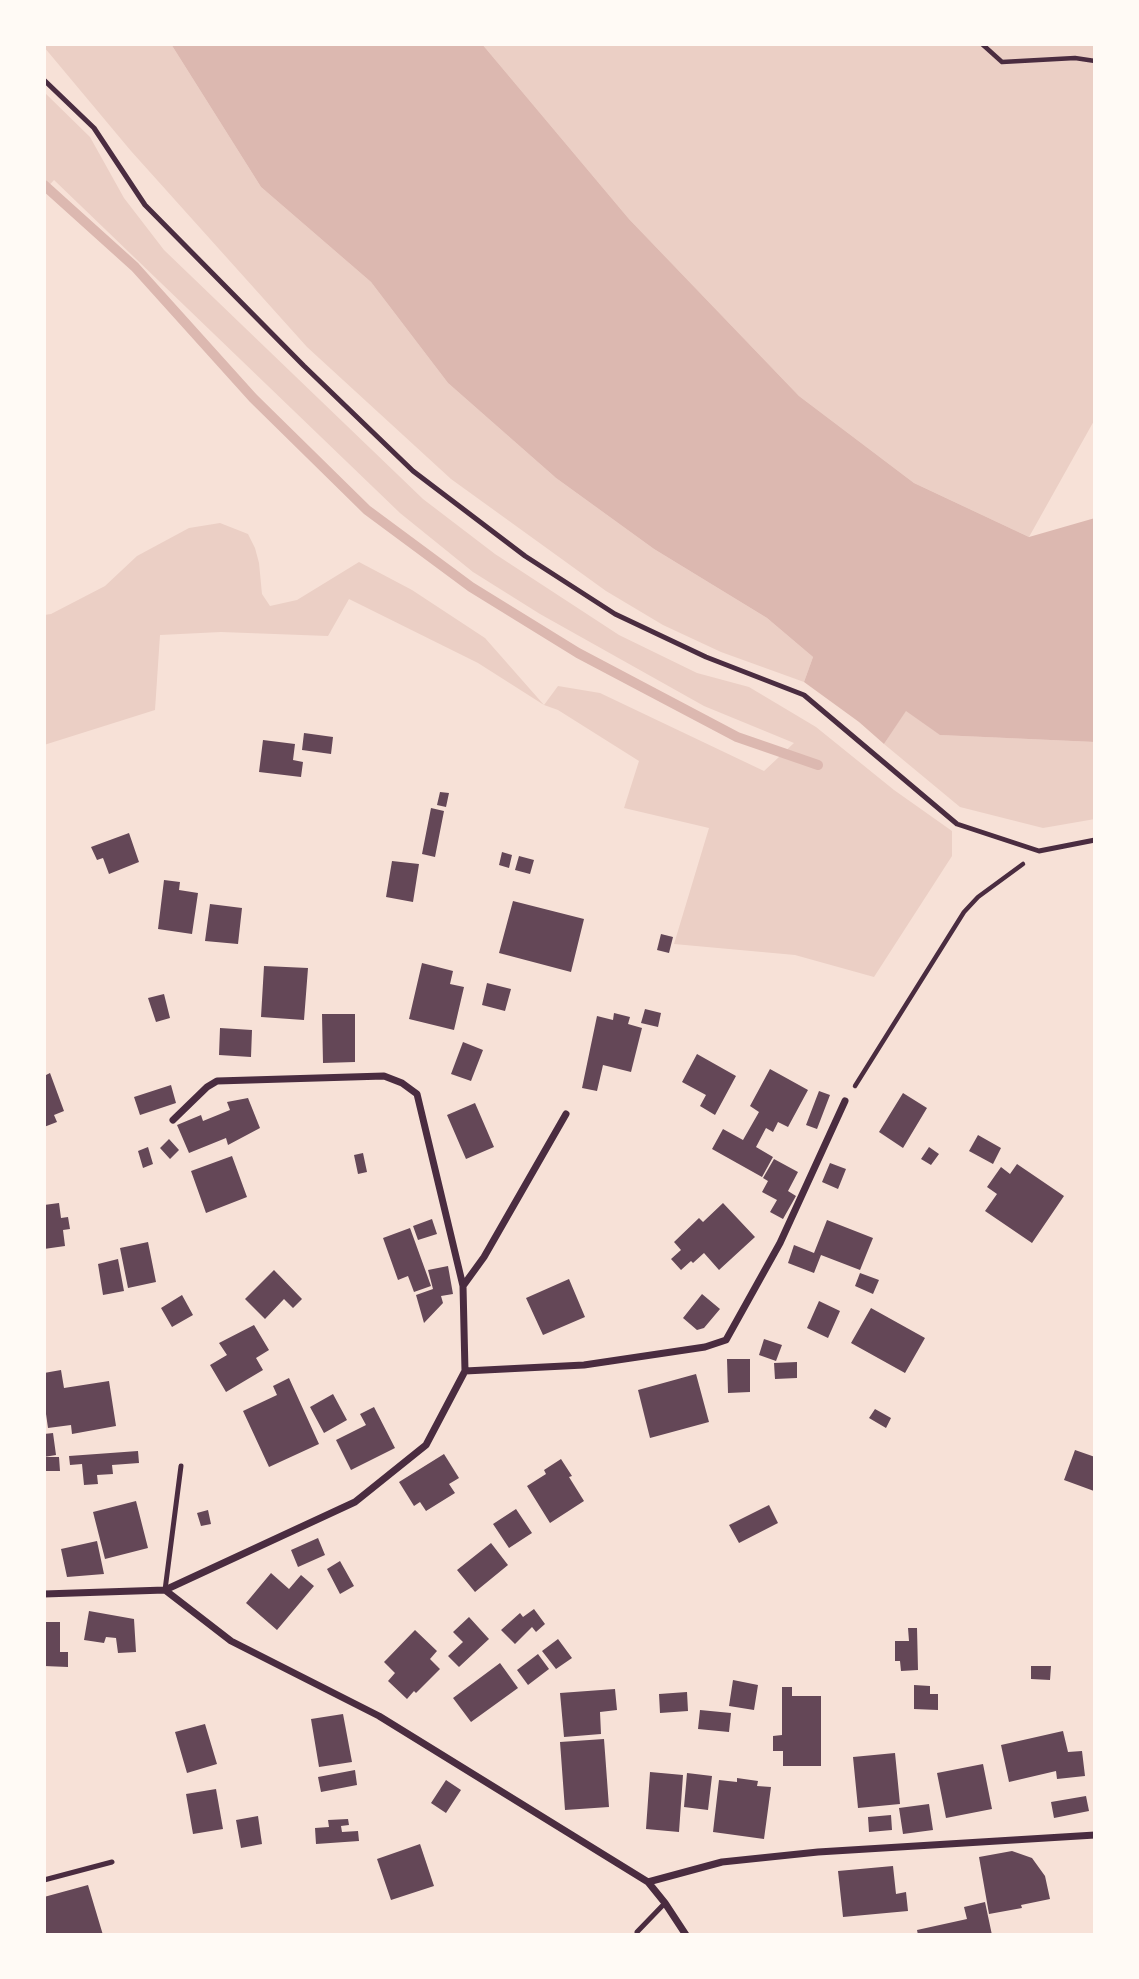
<!DOCTYPE html>
<style>
body{margin:0}
#map{position:relative;width:1139px;height:1979px;overflow:hidden;background:#f7e1d7;font-family:"Fira Sans Condensed",sans-serif}
canvas{display:block}
.frame{position:absolute;inset:0;border:46px solid #fffaf5;pointer-events:none}
</style>
<div id="map">
<canvas width="1139" height="1979"></canvas>
<div class="frame"></div>
</div>
<script>
const c = document.querySelector('canvas').getContext('2d');
c.lineJoin = 'round';
function paint(path, color) { c.fillStyle = color; c.fill(path, 'evenodd'); }
const shape = rows => new Path2D(rows.map(r => 'M' + r).join(''));
function trace(path, color, width, dash) { c.strokeStyle = color; c.lineWidth = width; c.lineCap = dash ? 'butt' : 'round'; c.setLineDash(dash || []); c.stroke(path); }
paint(shape([
 [44,44,171,44,261,187,371,282,448,383,556,478,654,549,767,618,813,657,804,682,721,652,663,625,606,591,451,479,307,347,131,151,44,47],
 [482,44,1095,44,1095,419,1029,537,914,483,799,396,629,219],
 [44,92,90,137,124,198,164,250,423,499,495,554,619,635,697,673,749,687,816,727,894,790,952,831,952,856,874,977,795,955,674,944,709,828,624,808,639,761,558,710,544,705,478,663,349,599,328,636,221,632,160,635,155,710,44,745,44,615,51,614,105,586,137,556,189,528,220,523,248,534,255,548,259,563,262,594,270,606,297,600,359,562,412,590,485,638,544,705,558,686,600,693,764,771,794,743,704,706,540,614,473,572,400,513,54,180,44,191],
 [906,710,941,735,1095,742,1095,819,1043,828,960,807,884,744]
]), '#ebcfc5');
paint(shape([
 [171,44,482,44,629,219,799,396,914,483,1029,537,1095,518,1095,742,940,735,906,711,884,744,859,722,804,682,813,657,767,618,654,549,556,478,448,383,371,282,261,187]
]), '#dcb8b0');
trace(shape([
 [44,185,135,267,253,398,367,510,471,587,578,653,737,737,818,765]
]), '#dcb8b0', 10);
paint(shape([
 [304,733,333,737,331,754,302,750],
 [263,740,295,744,293,760,303,762,301,777,259,772],
 [440,792,449,793,446,807,437,805],
 [431,808,444,811,435,857,422,854],
 [129,833,139,862,109,874,103,858,97,860,91,847],
 [502,852,512,855,509,868,499,865],
 [519,856,534,860,530,874,515,870],
 [392,861,419,864,413,902,386,897],
 [164,880,180,882,179,890,198,893,192,934,158,929],
 [513,901,584,919,571,972,499,953],
 [210,904,242,908,238,944,205,941],
 [661,934,673,937,669,953,657,950],
 [422,963,453,971,450,984,464,987,454,1030,409,1019],
 [264,966,308,968,304,1020,261,1017],
 [487,983,511,989,505,1011,482,1005],
 [164,994,170,1018,156,1022,148,998],
 [645,1009,661,1013,658,1027,641,1023],
 [614,1013,630,1017,628,1024,642,1028,631,1072,603,1065,597,1091,582,1088,597,1016,613,1020],
 [322,1014,355,1014,355,1062,323,1063],
 [220,1028,252,1030,251,1057,219,1055],
 [463,1042,483,1050,471,1081,451,1074],
 [697,1054,736,1076,715,1115,700,1106,706,1095,682,1082],
 [770,1069,808,1090,788,1127,778,1122,773,1132,766,1128,756,1147,773,1157,762,1177,712,1149,723,1129,743,1140,759,1112,750,1106],
 [50,1073,64,1111,54,1115,57,1122,44,1127,44,1076],
 [171,1085,176,1103,140,1115,134,1097],
 [819,1091,830,1095,817,1129,806,1125],
 [903,1093,927,1108,903,1148,879,1132],
 [248,1098,260,1128,228,1145,226,1138,189,1153,177,1125,201,1115,203,1121,230,1110,227,1102],
 [475,1103,494,1147,466,1159,447,1115],
 [978,1135,1001,1148,993,1164,969,1151],
 [169,1139,179,1150,170,1159,160,1148],
 [148,1147,153,1164,143,1168,138,1151],
 [929,1147,939,1154,931,1165,921,1159],
 [363,1153,367,1172,358,1174,354,1155],
 [232,1156,247,1197,206,1213,191,1171],
 [774,1159,798,1172,788,1191,796,1196,783,1219,770,1212,777,1200,762,1192,768,1181,763,1178],
 [830,1163,846,1169,838,1189,822,1182],
 [1017,1164,1064,1196,1032,1243,985,1211,997,1194,987,1187,1001,1167,1010,1174],
 [59,1203,61,1218,68,1217,70,1229,63,1230,65,1246,44,1249,44,1205],
 [723,1203,755,1237,719,1270,704,1253,693,1263,691,1261,681,1270,671,1259,681,1250,674,1242,699,1218,703,1222],
 [432,1219,437,1234,418,1240,413,1226],
 [827,1220,873,1238,860,1270,821,1255,814,1273,788,1263,794,1245,814,1253],
 [410,1228,431,1286,414,1292,408,1276,398,1280,383,1238],
 [148,1242,156,1282,128,1288,120,1248],
 [118,1259,124,1291,103,1295,98,1264],
 [448,1266,453,1294,441,1296,443,1303,424,1323,416,1295,433,1289,428,1270],
 [274,1270,302,1299,293,1308,284,1299,265,1319,245,1299],
 [860,1273,879,1280,873,1294,855,1286],
 [569,1279,585,1317,543,1335,526,1298],
 [702,1294,720,1309,704,1328,697,1330,683,1318],
 [182,1295,193,1315,172,1327,161,1308],
 [819,1301,840,1311,828,1338,807,1328],
 [871,1308,925,1338,905,1373,851,1343],
 [254,1325,269,1350,256,1358,263,1370,226,1392,210,1365,227,1355,219,1343],
 [764,1339,782,1345,776,1361,759,1355],
 [727,1359,750,1359,750,1392,728,1393],
 [797,1362,797,1378,775,1379,774,1363],
 [61,1370,64,1388,109,1381,116,1426,72,1434,71,1425,48,1428,44,1400,44,1373],
 [696,1374,709,1422,650,1438,638,1390],
 [289,1378,319,1444,269,1467,243,1411,277,1395,273,1386],
 [333,1394,347,1420,324,1433,310,1407],
 [374,1407,395,1448,351,1470,336,1440,366,1425,360,1414],
 [875,1409,891,1418,886,1428,869,1418],
 [53,1433,56,1455,44,1457,44,1434],
 [1075,1450,1095,1457,1094,1491,1064,1480],
 [138,1451,139,1463,112,1465,113,1474,97,1475,98,1484,84,1485,82,1464,70,1465,69,1456],
 [444,1454,459,1478,449,1484,455,1493,426,1511,420,1502,414,1506,399,1482],
 [44,1457,59,1457,60,1471,44,1471],
 [561,1459,572,1476,569,1477,584,1501,550,1523,527,1486,546,1474,544,1470],
 [136,1501,148,1548,105,1559,93,1512],
 [769,1505,778,1523,739,1543,729,1525],
 [516,1509,532,1533,509,1548,493,1524],
 [208,1510,211,1524,201,1526,197,1513],
 [318,1538,325,1555,298,1567,291,1550],
 [97,1541,104,1574,67,1577,61,1549],
 [491,1543,508,1565,475,1592,457,1570],
 [340,1561,354,1586,340,1594,327,1569],
 [271,1573,289,1589,301,1575,314,1586,277,1630,246,1603],
 [534,1609,545,1624,536,1632,532,1627,515,1644,501,1630,520,1613,523,1617],
 [89,1611,134,1619,136,1652,118,1653,116,1638,106,1637,104,1643,84,1640],
 [469,1617,489,1639,459,1667,448,1656,463,1642,453,1632],
 [44,1622,60,1622,60,1652,68,1652,68,1667,44,1666],
 [908,1628,917,1628,918,1670,901,1671,900,1661,895,1661,895,1641,909,1641],
 [415,1630,437,1651,430,1659,440,1669,416,1693,414,1691,407,1699,388,1681,395,1673,384,1662],
 [558,1639,572,1658,556,1669,542,1651],
 [538,1654,549,1669,528,1685,517,1670],
 [500,1663,518,1688,471,1722,453,1698],
 [1031,1666,1051,1666,1050,1680,1031,1679],
 [733,1680,758,1685,754,1710,729,1706],
 [914,1685,930,1686,930,1694,938,1694,938,1710,914,1709],
 [782,1687,792,1687,792,1696,821,1696,821,1766,783,1766,783,1751,773,1751,773,1736,782,1735],
 [615,1689,617,1710,600,1712,601,1734,564,1737,560,1693],
 [687,1692,688,1711,660,1713,659,1694],
 [700,1710,731,1713,729,1732,698,1729],
 [343,1714,352,1762,319,1767,311,1719],
 [205,1724,217,1764,187,1773,175,1732],
 [1063,1731,1068,1752,1082,1751,1085,1776,1057,1779,1056,1771,1009,1782,1001,1745],
 [604,1739,609,1807,565,1810,560,1742],
 [895,1753,900,1804,858,1808,853,1757],
 [983,1764,992,1809,946,1818,937,1773],
 [355,1770,357,1785,321,1792,318,1777],
 [650,1772,683,1775,679,1832,646,1829],
 [687,1773,712,1776,708,1810,684,1807],
 [737,1778,758,1781,757,1786,771,1787,764,1839,713,1832,719,1780,737,1782],
 [446,1780,461,1790,446,1813,431,1803],
 [216,1789,223,1829,193,1834,186,1794],
 [1086,1796,1089,1811,1054,1818,1051,1802],
 [929,1804,933,1830,903,1834,899,1808],
 [891,1815,892,1830,869,1832,868,1817],
 [258,1816,262,1844,241,1848,236,1820],
 [348,1819,349,1825,341,1826,342,1832,358,1831,359,1841,316,1844,315,1828,329,1827,328,1820],
 [420,1844,434,1886,391,1900,377,1859],
 [1012,1851,1032,1858,1045,1876,1050,1899,1021,1905,1022,1908,989,1914,979,1857],
 [893,1866,896,1894,906,1892,908,1911,843,1917,838,1871],
 [88,1885,103,1935,44,1935,44,1897],
 [985,1902,992,1935,918,1935,917,1930,967,1919,964,1907]
]), '#644757');
trace(shape([
 [982,44,1002,62,1075,58,1095,61],
 [855,1086,964,912,978,897,1023,864]
]), '#4a2c40', 4.5);
trace(shape([
 [44,80,94,128,145,205,304,366,413,471,525,556,615,614,706,657,804,695,957,824,1039,851,1095,840],
 [165,1590,181,1466],
 [44,1880,112,1862],
 [637,1935,637,1932,665,1903]
]), '#4a2c40', 5);
trace(shape([
 [173,1120,207,1087,217,1081,384,1076,402,1083,417,1094,463,1286],
 [465,1371,584,1365,705,1347,726,1340,780,1243,845,1101],
 [165,1590,355,1502,426,1445,465,1371,463,1286,484,1257,566,1114],
 [44,1594,165,1590,231,1641,379,1716,648,1882,722,1862,818,1852,1095,1835],
 [648,1882,665,1903,686,1935]
]), '#4a2c40', 7);
</script>
